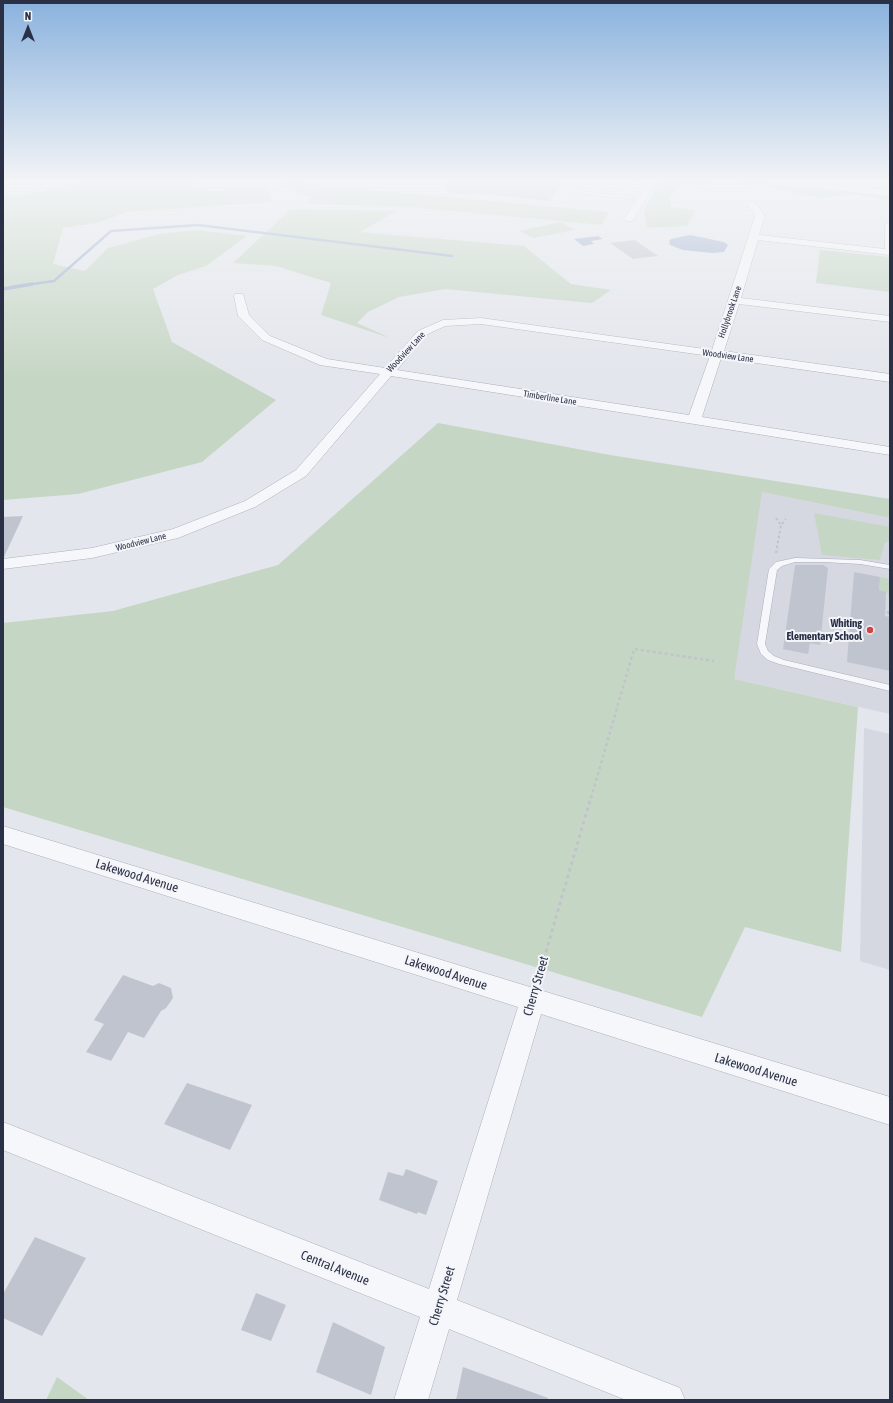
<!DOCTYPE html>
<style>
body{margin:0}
#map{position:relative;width:893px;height:1403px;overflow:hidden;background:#e3e6ec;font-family:"Asap Condensed",sans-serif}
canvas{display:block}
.frame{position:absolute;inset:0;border:4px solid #2a3046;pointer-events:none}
.north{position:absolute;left:8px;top:8px;width:40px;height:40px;-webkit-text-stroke:3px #f3f5f9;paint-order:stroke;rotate:0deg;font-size:11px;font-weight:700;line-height:16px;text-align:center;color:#2a3046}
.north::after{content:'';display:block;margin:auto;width:14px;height:18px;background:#2a3046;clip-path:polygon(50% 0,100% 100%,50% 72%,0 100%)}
</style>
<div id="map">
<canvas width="893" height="1403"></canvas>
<div class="frame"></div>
<div class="north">N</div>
</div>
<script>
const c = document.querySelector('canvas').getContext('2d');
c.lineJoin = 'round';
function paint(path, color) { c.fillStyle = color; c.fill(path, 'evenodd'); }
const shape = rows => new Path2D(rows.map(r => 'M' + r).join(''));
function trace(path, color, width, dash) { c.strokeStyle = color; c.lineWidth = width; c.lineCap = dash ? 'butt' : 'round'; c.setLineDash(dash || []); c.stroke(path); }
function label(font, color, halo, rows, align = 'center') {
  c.font = font + ' "Asap Condensed",sans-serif'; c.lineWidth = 4; c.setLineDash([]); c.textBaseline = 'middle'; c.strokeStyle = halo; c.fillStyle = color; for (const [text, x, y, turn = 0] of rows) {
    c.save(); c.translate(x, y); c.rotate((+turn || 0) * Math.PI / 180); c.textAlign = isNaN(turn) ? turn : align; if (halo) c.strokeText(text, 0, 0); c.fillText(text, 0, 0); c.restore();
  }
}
paint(shape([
 [762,492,890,518,890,714,533,634],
 [864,728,890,734,890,970,860,961]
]), '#d5d8e1');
paint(shape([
 [89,180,204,180,192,187,213,191,242,188,269,190,272,202,126,212,97,223,63,228,53,264,85,271,108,248,159,234,198,230,247,236,206,266,178,275,153,289,172,342,276,400,202,462,78,494,3,500,3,195,20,196],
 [288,180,311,180,304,184,609,212,602,225,410,207,308,204,311,197,278,186],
 [660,180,737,180,890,196,890,200,850,194,819,198,784,190,727,182,681,187,670,196,671,207,696,210,687,226,647,228,644,211],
 [291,209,396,211,360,232,524,246,571,284,611,290,592,303,445,289,399,297,368,312,357,323,390,338,321,315,331,283,276,266,233,263],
 [560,222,575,230,533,238,519,231],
 [820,250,890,257,890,292,816,283],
 [438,423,610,455,890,499,890,518,762,492,734,679,858,707,841,952,745,927,702,1017,3,807,3,623,113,611,278,565],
 [814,513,890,527,890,542,885,542,880,560,822,555],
 [880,577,890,579,890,594,879,590],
 [57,1377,89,1400,46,1400]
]), '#c6d6c4');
paint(shape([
 [690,235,724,242,728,245,724,252,712,253,683,250,670,245,669,241,671,239],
 [598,236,603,239,591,241,594,244,583,246,574,239]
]), '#9daece');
trace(shape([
 [26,285,54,281,111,231,198,225,452,256]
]), '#9daece', 2.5);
trace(shape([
 [3,289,32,284]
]), '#9daece', 3.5);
paint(shape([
 [446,180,490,180,519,183,522,180,558,180,556,182,564,183,549,201,474,193,472,195,446,192,448,190,445,190],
 [635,240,658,256,633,259,610,243],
 [23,516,4,557,3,557,3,517],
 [795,565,823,565,828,568,820,645,810,643,808,654,783,649],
 [854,572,880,577,879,590,886,592,885,616,890,617,890,671,847,662],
 [123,975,153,986,159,983,171,988,173,998,166,1008,161,1011,144,1038,128,1032,111,1061,86,1052,104,1024,94,1020],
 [187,1083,252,1105,230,1150,164,1124],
 [406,1169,438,1181,426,1215,418,1212,417,1214,379,1200,388,1172,403,1176],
 [35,1237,86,1258,42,1336,3,1318,3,1294],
 [256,1293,286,1305,271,1341,241,1330],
 [333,1322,385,1347,371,1395,316,1372],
 [463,1367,548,1398,548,1400,456,1400]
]), '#c0c4cf');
const service = shape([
 [574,180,578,180,572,186,574,189,594,193,603,180,607,180,598,193,619,195,630,180,634,180,623,196,644,199,642,200,583,194,571,191,568,186,574,180],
 [795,558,860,560,890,565,890,569,860,564,824,562,795,562,782,566,777,570,765,644,768,651,774,656,784,660,890,685,890,691,779,664,768,660,761,654,757,644,769,569,776,562,795,558]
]);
const minor = shape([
 [650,180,658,180,632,221,626,221,624,219,650,180],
 [754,180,779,180,890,190,890,196,758,182,754,180],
 [752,201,755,202,765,216,759,235,885,249,885,225,890,222,890,255,758,240,741,298,890,316,890,322,739,304,724,351,890,374,890,382,721,358,702,417,890,447,890,455,391,376,306,476,255,507,178,538,92,558,3,569,3,559,92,548,173,529,245,501,296,470,380,374,320,365,262,340,238,316,234,296,235,294,243,294,249,315,270,336,327,359,385,368,418,331,443,320,481,318,712,350,755,216,748,204,752,201],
 [481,324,710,356,689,415,397,370,426,335,445,326,481,324],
 [3,826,890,1097,890,1125,541,1014,457,1300,680,1388,685,1400,626,1400,449,1329,428,1400,394,1400,420,1317,3,1150,3,1122,429,1289,518,1007,3,844,3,826]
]);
trace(service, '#acafba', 1);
trace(minor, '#acafba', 1);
trace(shape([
 [776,518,781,525],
 [776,553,781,525,786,519]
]), '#c1c3cb', 2, [2.5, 2.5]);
trace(shape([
 [887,612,890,613],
 [591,798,634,649,714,661]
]), '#c1c3cb', 2.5, [3, 3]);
trace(shape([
 [538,979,591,797]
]), '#c1c3cb', 3, [3.5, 3.5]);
paint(service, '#f6f7fa');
paint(minor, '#f6f7fa');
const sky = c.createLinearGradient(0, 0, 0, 376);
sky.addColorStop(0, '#8ab2de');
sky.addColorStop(0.48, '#f2f4f6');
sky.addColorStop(1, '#f2f4f600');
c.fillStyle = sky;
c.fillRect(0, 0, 893, 376);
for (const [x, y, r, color] of [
 [870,630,4,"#d64346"]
]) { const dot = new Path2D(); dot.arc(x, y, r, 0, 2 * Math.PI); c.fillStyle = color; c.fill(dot); trace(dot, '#f3f5f9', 1.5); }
label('9px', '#2a3046', '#f3f5f9', [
 ["Hollybrook Lane",730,312,-71],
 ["Woodview Lane",406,352,-47],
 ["Woodview Lane",728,356,8],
 ["Timberline Lane",550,398,9],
 ["Woodview Lane",141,542,-14]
]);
label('bold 11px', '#2a3046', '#f3f5f9', [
 ["Whiting",862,624],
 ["Elementary School",862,637]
], 'right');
label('13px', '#2a3046', '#f3f5f9', [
 ["Lakewood Avenue",137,876,17],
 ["Lakewood Avenue",446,973,18],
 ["Cherry Street",536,986,-74],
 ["Lakewood Avenue",756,1070,17],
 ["Central Avenue",335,1268,22],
 ["Cherry Street",442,1296,-73]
]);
</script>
